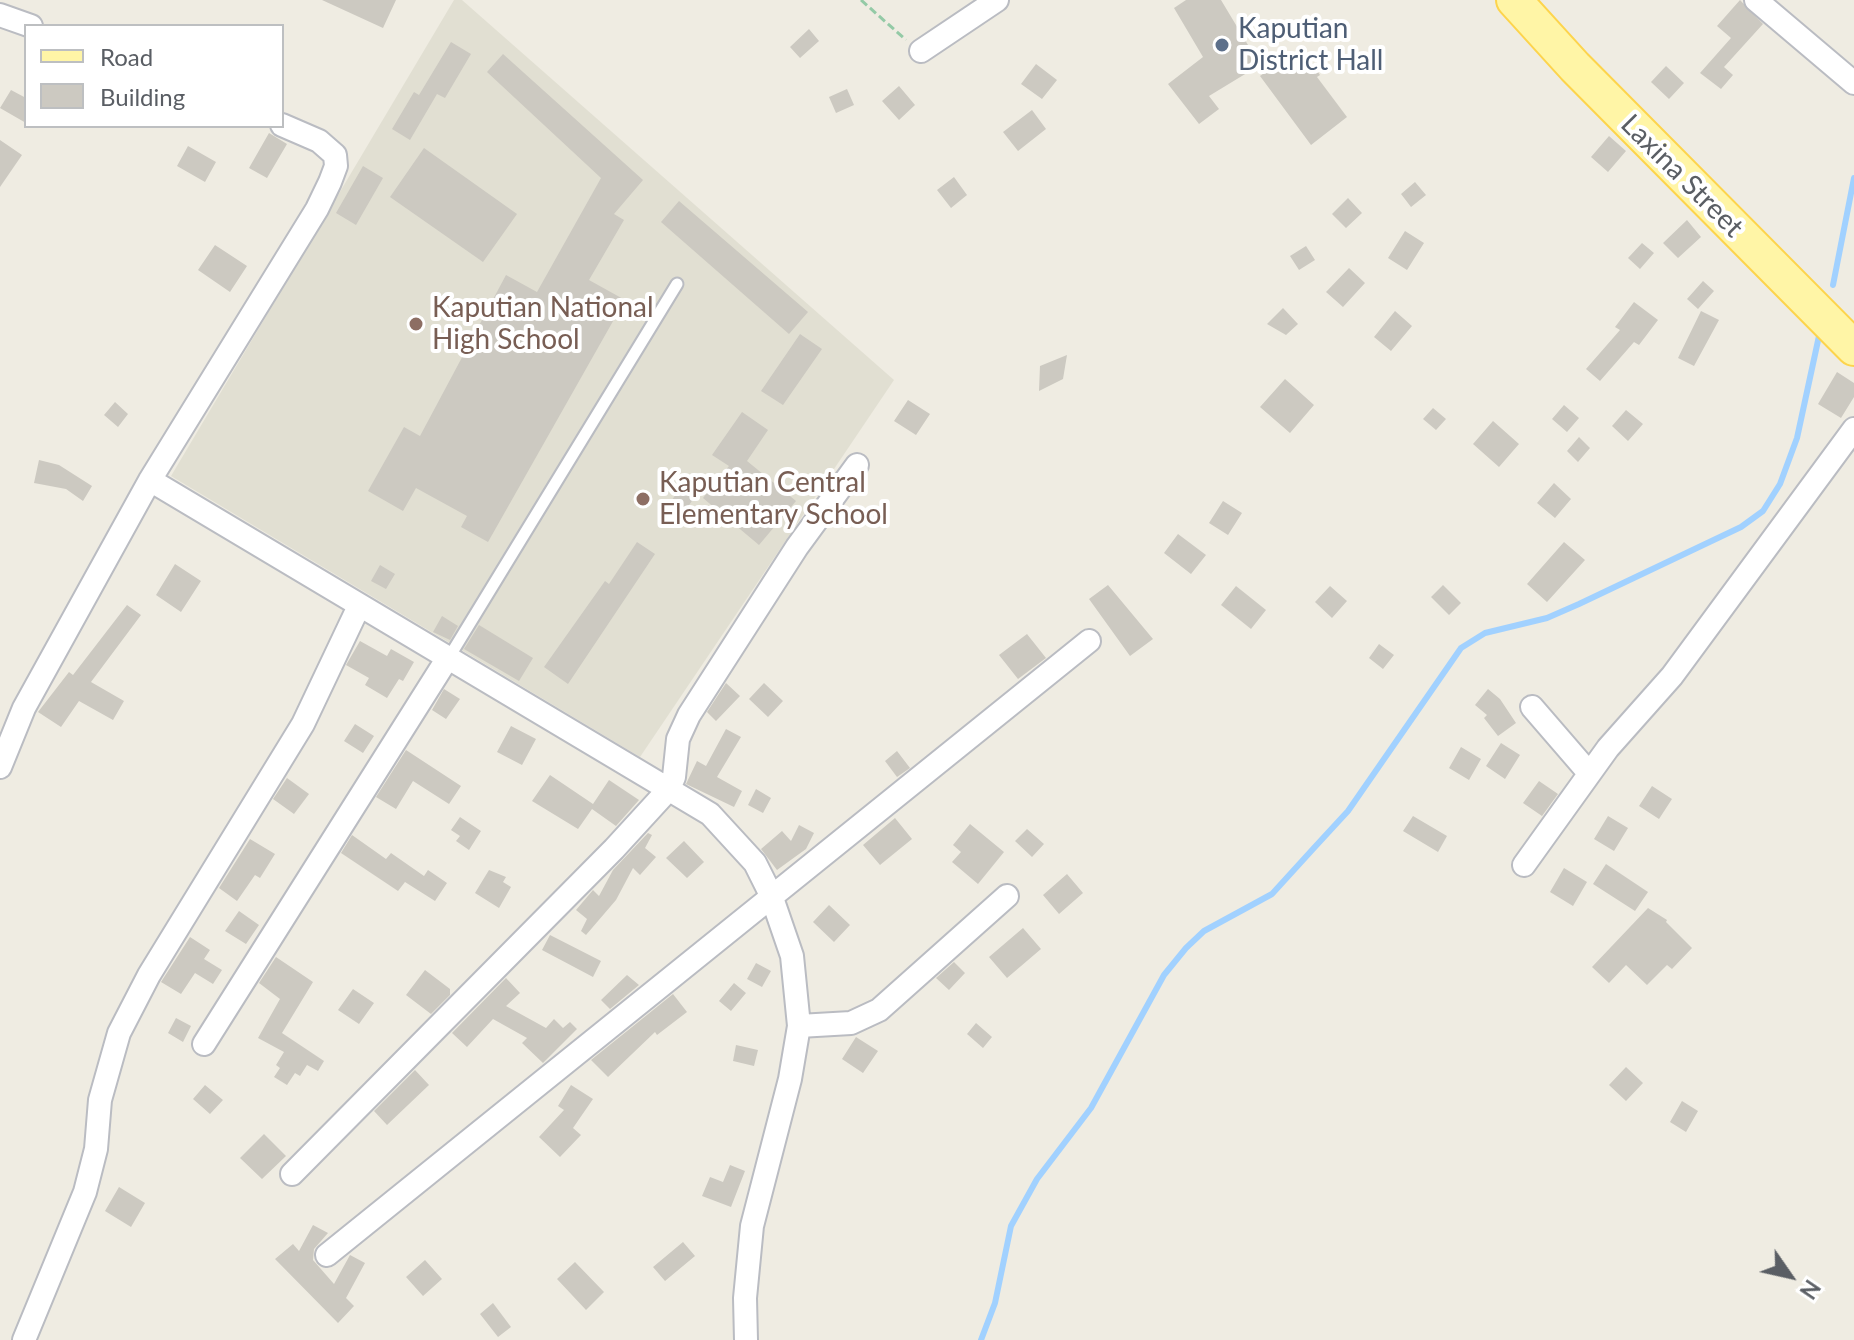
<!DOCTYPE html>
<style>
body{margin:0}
#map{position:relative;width:1854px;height:1340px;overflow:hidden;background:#efece2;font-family:Lato,sans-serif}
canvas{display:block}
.legend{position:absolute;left:24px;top:24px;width:260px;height:104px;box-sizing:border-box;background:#fff;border:2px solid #bdbfc1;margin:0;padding:10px 14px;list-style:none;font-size:24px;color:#5a5e64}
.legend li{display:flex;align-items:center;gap:16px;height:40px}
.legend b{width:40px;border:2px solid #bdbfc1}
.north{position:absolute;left:1750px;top:1236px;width:80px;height:80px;-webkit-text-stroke:6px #fff;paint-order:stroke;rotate:124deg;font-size:22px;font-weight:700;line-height:32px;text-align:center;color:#5a5e64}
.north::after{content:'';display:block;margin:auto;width:28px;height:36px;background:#5a5e64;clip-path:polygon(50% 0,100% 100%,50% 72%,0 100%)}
</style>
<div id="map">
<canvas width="1854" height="1340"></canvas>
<ul class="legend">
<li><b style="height:10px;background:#fff5a6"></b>Road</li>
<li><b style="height:22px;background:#ccc9c1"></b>Building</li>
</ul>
<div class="north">N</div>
</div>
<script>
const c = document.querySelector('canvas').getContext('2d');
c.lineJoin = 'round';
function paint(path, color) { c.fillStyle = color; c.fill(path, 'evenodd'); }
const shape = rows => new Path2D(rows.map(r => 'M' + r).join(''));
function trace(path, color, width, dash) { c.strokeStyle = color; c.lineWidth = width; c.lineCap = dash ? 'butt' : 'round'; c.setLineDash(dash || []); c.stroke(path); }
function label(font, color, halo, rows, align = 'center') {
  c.font = font + ' Lato,sans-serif'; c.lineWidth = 8; c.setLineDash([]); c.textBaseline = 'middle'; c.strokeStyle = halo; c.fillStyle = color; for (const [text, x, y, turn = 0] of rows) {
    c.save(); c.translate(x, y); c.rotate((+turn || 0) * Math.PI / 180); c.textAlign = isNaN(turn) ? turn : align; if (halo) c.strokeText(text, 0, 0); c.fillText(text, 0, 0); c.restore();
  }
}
paint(shape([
 [454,0,462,0,894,380,640,757,171,476]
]), '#e1dfd2');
trace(shape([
 [1833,285,1854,178],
 [981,1340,995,1303,1011,1226,1037,1179,1091,1108,1164,975,1186,948,1204,931,1272,894,1313,849,1348,811,1461,648,1485,633,1547,618,1579,604,1741,527,1763,511,1780,484,1797,438,1819,336]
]), '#a1d1ff', 6);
paint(shape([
 [322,0,396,0,383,28],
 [1186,0,1221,0,1260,65,1209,96,1219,109,1199,124,1168,84,1203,57,1174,8],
 [1740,0,1763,24,1724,67,1733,75,1721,89,1700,73,1731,38,1717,26],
 [809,29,819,41,800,58,790,47],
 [451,42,471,54,445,98,437,94,410,140,392,129,414,92,419,95],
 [1301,47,1320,75,1317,77,1347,117,1311,145,1260,76],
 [503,54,643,180,614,214,624,220,589,280,625,300,488,542,461,527,467,516,416,488,403,511,368,491,404,427,420,436,506,275,537,292,601,178,487,72],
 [1036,64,1057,80,1042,99,1021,84],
 [1666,66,1684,83,1669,99,1651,82],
 [899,86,915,105,899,120,882,101],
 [847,89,854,105,836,113,829,97],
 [11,90,26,98,26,123,0,108],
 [1032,110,1046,129,1018,151,1003,132],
 [269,133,287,144,267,178,249,168],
 [1609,136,1626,151,1608,172,1591,157],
 [0,140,22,155,0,187],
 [188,146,216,162,205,182,177,166],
 [424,148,517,214,483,262,390,197],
 [363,166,383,178,356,225,336,213],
 [954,177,967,195,951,208,937,190],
 [1415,182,1426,195,1411,207,1401,194],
 [1348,198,1362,213,1346,228,1332,214],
 [679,201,808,312,789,334,661,222],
 [1687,220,1701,237,1678,258,1663,243],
 [1405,231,1424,243,1407,270,1388,258],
 [1642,243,1654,253,1640,269,1628,258],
 [215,245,247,266,230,292,198,270],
 [1306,246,1315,260,1299,270,1290,256],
 [1349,268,1365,283,1343,307,1326,292],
 [1703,281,1714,291,1698,309,1687,299],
 [1634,302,1658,320,1639,345,1634,342,1600,381,1586,369,1620,330,1615,327],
 [1283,308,1298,324,1286,335,1267,324],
 [1395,311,1412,326,1391,351,1374,337],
 [1701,311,1719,320,1694,366,1678,358],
 [800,334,822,349,783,405,761,391],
 [1067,355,1063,379,1039,391,1040,366],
 [1837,372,1854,383,1854,397,1841,418,1818,404],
 [1285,379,1314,405,1290,433,1260,407],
 [908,400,930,414,916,435,894,421],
 [115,402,128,414,118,427,104,415],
 [1564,405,1579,418,1567,432,1552,419],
 [1433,408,1446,419,1436,430,1423,419],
 [1626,410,1643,424,1628,441,1612,426],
 [742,412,768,430,747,461,796,501,759,545,703,498,729,466,712,455],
 [1493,421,1519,444,1499,467,1473,444],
 [1579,437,1590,448,1578,462,1567,451],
 [39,460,59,465,92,486,83,501,66,489,34,483],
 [687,478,701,488,673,528,659,519],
 [1554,483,1571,499,1555,518,1537,503],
 [1223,501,1242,513,1228,535,1209,523],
 [1178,534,1206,555,1191,574,1164,553],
 [637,542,655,554,568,684,544,667,605,581,609,584],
 [1564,542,1585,560,1547,602,1527,584],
 [175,564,201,581,181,612,156,595],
 [380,565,395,574,386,589,371,581],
 [1108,585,1153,639,1130,656,1089,599],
 [1443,585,1461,603,1449,615,1431,597],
 [1236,586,1266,610,1251,629,1221,605],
 [1330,586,1347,601,1332,618,1315,602],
 [127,605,141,615,91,682,124,701,113,720,79,701,61,727,38,712,69,672,73,675],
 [442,616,458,626,450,640,433,632],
 [479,625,533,658,519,681,464,649],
 [1027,634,1046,658,1018,679,999,655],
 [360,641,387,656,391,649,414,662,403,681,399,679,387,698,365,685,369,678,346,665],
 [1379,644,1394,655,1383,669,1369,658],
 [726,683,740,696,716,721,707,712],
 [764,683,783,701,768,717,749,699],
 [444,689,460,699,446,719,432,710],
 [1488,689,1500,699,1516,723,1498,736,1484,718,1487,715,1475,705],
 [355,724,374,736,363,753,344,741],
 [511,726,536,739,522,765,497,752],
 [726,729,741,737,717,777,742,791,734,807,686,784,697,761,706,766],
 [1501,743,1520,755,1505,779,1486,766],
 [1461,747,1481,759,1469,780,1449,768],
 [406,750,461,786,449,804,413,781,396,809,376,797],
 [897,751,910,768,897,777,885,761],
 [550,775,593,804,609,780,639,800,616,826,592,809,578,829,532,801],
 [287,778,309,794,294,814,273,799],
 [1539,781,1558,794,1542,816,1523,803],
 [1652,786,1672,799,1659,819,1639,806],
 [756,789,771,798,763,813,748,805],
 [1413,816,1447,836,1438,852,1403,831],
 [1608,816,1628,828,1614,851,1594,839],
 [460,817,481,831,469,850,456,841,460,836,451,830],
 [895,818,912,839,880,865,863,845],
 [970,824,1004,852,978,884,952,862,961,852,953,845],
 [799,825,814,833,806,849,777,870,761,849,782,831,791,841],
 [1027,829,1044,844,1032,857,1015,841],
 [648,833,652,835,645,848,656,857,640,875,633,868,616,900,586,935,581,931,587,919,576,910,593,890,599,896,613,870],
 [352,835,386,859,391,853,424,876,428,870,447,883,435,901,405,882,398,891,341,853],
 [250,839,275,854,260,878,255,875,237,901,219,888],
 [684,841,704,862,687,878,666,858],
 [1606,864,1648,892,1635,911,1593,884],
 [1564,868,1587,882,1573,906,1550,892],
 [489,870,506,877,503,882,511,887,499,908,475,893],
 [1067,874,1083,893,1059,914,1043,895],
 [829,905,850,925,834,942,813,922],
 [1648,908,1667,920,1666,922,1692,948,1672,969,1667,965,1647,985,1626,965,1609,983,1592,967],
 [239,911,259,925,246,944,225,931],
 [1023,928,1041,949,1007,978,989,957],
 [550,935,601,961,593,977,542,950],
 [190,937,210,950,204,959,222,970,213,984,195,973,181,994,161,982],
 [276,957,313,982,282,1033,324,1061,318,1071,307,1065,300,1076,295,1073,287,1085,274,1077,280,1068,276,1065,284,1052,258,1038,280,999,259,983],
 [954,962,965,973,949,990,936,978],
 [756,963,771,971,762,987,747,979],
 [425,970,450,989,450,995,431,1014,406,995],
 [627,975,639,985,610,1009,601,1000],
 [506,978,520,993,506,1006,546,1028,554,1019,563,1028,570,1022,577,1029,543,1063,522,1043,527,1038,493,1019,467,1047,452,1033],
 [734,983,746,993,731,1011,719,1001],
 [353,989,374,1003,359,1024,338,1010],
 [673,994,687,1012,657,1035,655,1032,608,1077,591,1060],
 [176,1018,191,1026,183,1042,168,1033],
 [976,1023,992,1037,983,1048,967,1034],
 [856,1037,878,1051,863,1073,842,1059],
 [736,1045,758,1050,754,1066,733,1061],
 [1626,1067,1643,1083,1626,1101,1609,1085],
 [415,1070,429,1085,387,1125,374,1111],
 [205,1085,223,1100,210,1114,193,1099],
 [571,1085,593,1099,573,1128,581,1135,560,1157,539,1137,564,1110,558,1106],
 [1682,1101,1698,1111,1686,1132,1670,1122],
 [264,1134,286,1156,262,1179,240,1158],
 [730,1165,745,1171,731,1207,702,1196,710,1177,723,1182],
 [119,1187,145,1203,131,1227,105,1211],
 [313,1225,328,1233,314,1249,313,1260,334,1284,350,1255,365,1263,346,1298,354,1306,338,1323,275,1259,293,1244,299,1251],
 [683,1242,695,1256,665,1281,653,1267],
 [425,1260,442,1279,423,1296,406,1277],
 [575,1262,604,1292,586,1310,557,1279],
 [493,1303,511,1327,498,1337,480,1314]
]), '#ccc9c1');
const lane = shape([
 [448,659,677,284]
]);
const street = shape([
 [1756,0,1854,83],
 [0,15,31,26],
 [921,51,997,0],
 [150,480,710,814,755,863,771,895,792,956,799,1026,790,1079,752,1226,745,1298,746,1340],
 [1532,707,1589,773],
 [0,767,24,708,150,480,317,209,330,182,336,166,335,155,319,141,282,125],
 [1524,865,1608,748,1672,676,1854,429],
 [799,1026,851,1023,879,1010,1007,896],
 [204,1044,447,659],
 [292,1174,614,849,669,789,674,777,678,739,689,715,797,547,857,465],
 [327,1255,1089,641],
 [24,1340,85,1192,96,1149,100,1100,119,1033,149,975,303,724,359,606]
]);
const primary = shape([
 [1514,0,1575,67,1854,348]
]);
trace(lane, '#babcc2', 15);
trace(street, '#babcc2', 26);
trace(primary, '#fdd44c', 38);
trace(shape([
 [861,0,906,40]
]), '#94caa6', 3, [8, 4]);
trace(lane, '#fff', 11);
trace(street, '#fff', 22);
trace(primary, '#fff5a6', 34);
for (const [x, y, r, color] of [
 [1222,45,8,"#5c6f8a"],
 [416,324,8,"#8d6e63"],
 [643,499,8,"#8d6e63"]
]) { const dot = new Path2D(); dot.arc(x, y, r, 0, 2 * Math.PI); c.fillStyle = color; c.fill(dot); trace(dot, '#fff', 3); }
label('28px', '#4e5e75', '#fff', [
 ["Kaputian",1238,29],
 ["District Hall",1238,61]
], 'left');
label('28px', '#5a5e64', '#fff', [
 ["Laxina Street",1682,176,45]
]);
label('28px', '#785e54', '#fff', [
 ["Kaputian National",432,308],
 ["High School",432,340],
 ["Kaputian Central",659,483],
 ["Elementary School",659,515]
], 'left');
</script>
